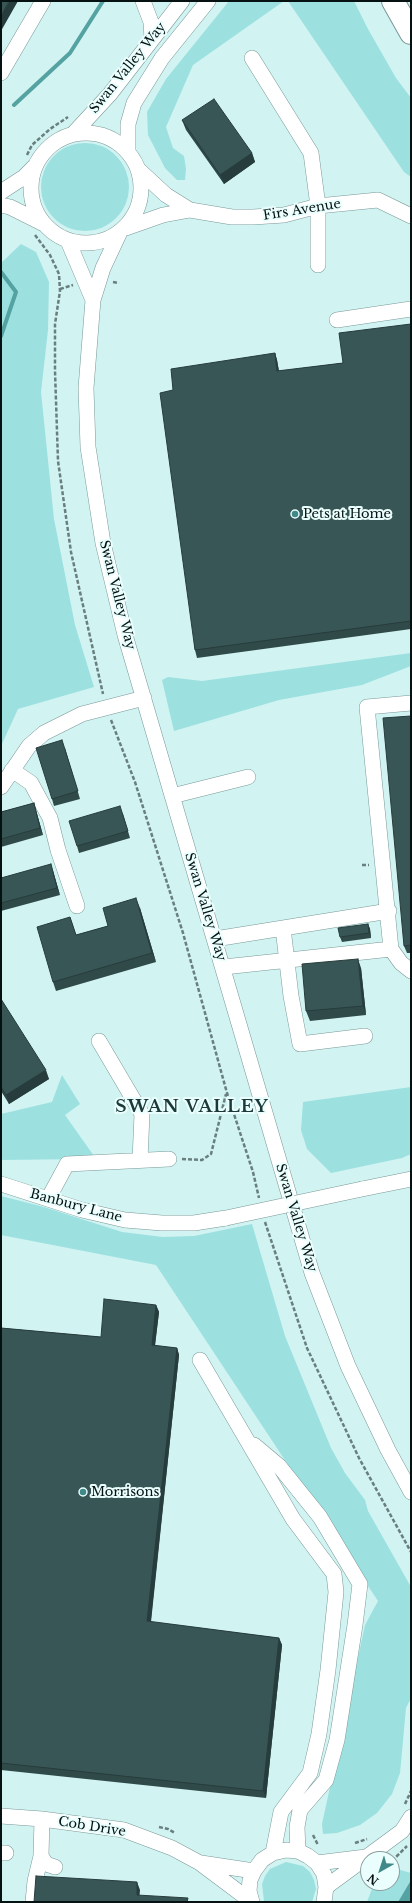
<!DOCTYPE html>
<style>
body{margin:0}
#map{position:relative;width:412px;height:1903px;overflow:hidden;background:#d1f3f2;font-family:"Libre Baskerville",serif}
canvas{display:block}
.frame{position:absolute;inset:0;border:2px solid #061111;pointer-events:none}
.north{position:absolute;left:360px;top:1851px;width:40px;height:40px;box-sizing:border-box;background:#e9fefd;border:1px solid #8e9f9f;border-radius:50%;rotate:219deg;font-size:11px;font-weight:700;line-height:16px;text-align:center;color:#061111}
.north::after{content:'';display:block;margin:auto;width:14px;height:18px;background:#418988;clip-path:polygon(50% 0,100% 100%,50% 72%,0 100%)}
</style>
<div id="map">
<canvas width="412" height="1903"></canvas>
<div class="frame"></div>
<div class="north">N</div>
</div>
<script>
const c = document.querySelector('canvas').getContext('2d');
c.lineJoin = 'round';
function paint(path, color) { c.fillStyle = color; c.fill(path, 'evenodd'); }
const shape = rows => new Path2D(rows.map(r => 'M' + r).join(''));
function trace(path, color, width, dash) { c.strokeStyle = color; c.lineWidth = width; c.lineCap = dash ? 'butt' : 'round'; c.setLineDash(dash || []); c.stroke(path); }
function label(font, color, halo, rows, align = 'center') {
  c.font = font + ' "Libre Baskerville",serif'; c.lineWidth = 4; c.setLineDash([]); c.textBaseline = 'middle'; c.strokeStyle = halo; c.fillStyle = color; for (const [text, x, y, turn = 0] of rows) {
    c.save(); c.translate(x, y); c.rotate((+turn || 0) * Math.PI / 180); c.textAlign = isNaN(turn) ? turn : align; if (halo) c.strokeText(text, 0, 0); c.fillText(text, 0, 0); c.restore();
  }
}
paint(shape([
 [229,1,284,1,193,65,166,127,173,148,184,156,186,169,185,180,177,180,165,168,148,135,147,112,166,79],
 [288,1,354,1,368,29,396,78,411,98,411,177,404,172],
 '41 187a44 44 0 1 1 88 0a44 44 0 1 1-88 0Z',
 [21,244,36,252,49,282,48,330,41,392,54,519,75,625,94,687,18,709,1,746,1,263],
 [411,653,411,666,362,685,279,700,174,731,162,680,168,677,202,681],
 [62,1075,80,1104,65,1115,94,1156,86,1159,1,1160,1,1114,52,1102],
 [411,1087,411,1154,402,1158,331,1173,307,1149,301,1130,303,1102],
 [1,1196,44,1207,122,1232,163,1237,194,1236,252,1224,285,1336,331,1448,345,1473,365,1500,368,1511,411,1587,411,1698,406,1708,400,1773,392,1794,377,1813,360,1825,337,1833,323,1834,322,1824,365,1625,378,1601,156,1265,1,1235],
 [286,1862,303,1866,310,1872,314,1880,316,1889,312,1902,264,1901,262,1884,265,1876,270,1869],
 [397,1869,411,1873,411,1880,398,1902,367,1902,373,1886,378,1883,392,1883,392,1873]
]), '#9ce1e0');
paint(shape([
 [411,1880,411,1902,398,1902]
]), '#54a2a1');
trace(shape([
 [14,105,70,53,103,1],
 [1,272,16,292,1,336]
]), '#54a2a1', 4);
const minor = shape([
 [143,1,151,22,152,39],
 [252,58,311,153,318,206,318,265],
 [1,73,43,1],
 '31 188a55 55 0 1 1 110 0a55 55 0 1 1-110 0Z',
 [73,134,110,94,182,1],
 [128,151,128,124,134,103,162,58,208,1],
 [139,170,166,195,190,210],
 [1,192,24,177,35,166],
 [1,205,10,207,42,223],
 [126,228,163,215,190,210,232,217,253,217,284,215,318,206,378,200,411,216],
 [119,234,103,268,93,300,86,388,88,447,103,543,125,635,312,1273,348,1366,388,1450,411,1492],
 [68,241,93,300],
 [337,320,411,309],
 [411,703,367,707,391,949,401,963,411,971],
 [12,770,31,783,50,818,58,850,77,906],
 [1,787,29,746,44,733,82,714,144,698],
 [172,796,248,777],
 [283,928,291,996,300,1044,365,1036],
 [215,939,389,911],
 [224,967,391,949],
 [99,1041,142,1114,140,1160],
 [1,1184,82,1210,125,1220,162,1223,194,1223,226,1218],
 [362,1189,411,1179],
 [48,1199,67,1164,169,1159],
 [200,1360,293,1519,334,1574,336,1592,328,1670,319,1734,310,1773,281,1812,273,1853],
 [254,1445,279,1466,320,1517,360,1584,355,1625,337,1740,326,1780,300,1810,297,1827,298,1851],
 [1,1816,42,1819,124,1830,172,1848,200,1863,252,1902],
 [42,1819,41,1856,46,1864,55,1867],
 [1,1853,6,1853],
 [201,1863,254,1871],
 [317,1863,366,1857],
 [326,1887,402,1831,411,1817],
 [33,1902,35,1881,41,1856],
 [252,1902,249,1891,250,1880,254,1871,262,1860,273,1853,286,1850,298,1851,308,1856,317,1863,324,1874,326,1887,324,1902]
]);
const highway = shape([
 [393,1,411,33]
]);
trace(minor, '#799998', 16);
trace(highway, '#799998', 24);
trace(shape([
 [27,155,32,145,50,129,68,117],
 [35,235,50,255,59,274,60,291,55,324,55,371,58,461,71,552,103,694],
 [113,282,119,283],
 [60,289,73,285],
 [111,720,135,782,183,933,227,1093,253,1172,259,1198],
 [362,865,369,865],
 [182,1159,202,1160,211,1154,226,1094],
 [265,1222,307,1348,359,1458,411,1552],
 [405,1804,411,1791],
 [159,1827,168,1829,175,1833],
 [313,1835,318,1845],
 [355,1843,367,1839],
 [392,1861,407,1846]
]), '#697f7f', 2.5, [4, 2]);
trace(minor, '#fff', 15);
trace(highway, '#fff', 22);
const minorBridge = shape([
 [226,1218,362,1189]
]);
trace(minorBridge, '#799998', 16, []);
trace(minorBridge, '#fff', 15);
paint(shape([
 [182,120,252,153,255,162,224,184,186,130],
 [411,324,411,629,197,658,195,650,173,390,275,353,277,360,279,371,343,363],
 [411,716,411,953,407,953,404,946],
 [65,748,80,799,54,806,52,799],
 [34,803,43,835,1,847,1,812],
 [123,814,130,838,79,853,77,846],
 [53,871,60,895,1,911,1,878],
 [140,908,156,962,56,991,53,982,70,917,76,935,108,926],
 [368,924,370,929,371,938,342,942,340,937],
 [361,968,366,1015,310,1021,306,1011],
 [1,999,49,1079,9,1104,1,1091],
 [156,1305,159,1312,155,1346,177,1348,179,1355,151,1622,279,1638,282,1645,266,1798,1,1770,1,1328,101,1337]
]), '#304a49');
paint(shape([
 [9,1,18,1,1,31,1,16],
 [252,153,255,162,224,184,220,175],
 [275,353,277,360,280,378,277,371],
 [34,803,36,811,43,835,40,828],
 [51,864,53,871,60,895,57,888],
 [136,898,140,908,156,962,152,953],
 [368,924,370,929,371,938,369,933],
 [358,959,361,968,366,1015,363,1006],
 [46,1070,49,1079,9,1104,6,1095],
 [156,1305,159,1312,154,1352,152,1345],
 [177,1348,179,1355,150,1628,147,1621],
 [279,1638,282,1645,266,1798,263,1791],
 [137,1882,140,1890,139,1902,137,1895]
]), '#273c3c');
const building = shape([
 [1,1,9,1,1,16,1,1],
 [214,99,252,153,220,175,182,120,214,99],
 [411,324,411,621,195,650,160,393,173,390,171,369,275,353,277,371,343,363,339,333,411,324],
 [411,716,411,945,404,946,383,718,411,716],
 [62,740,78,791,52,799,36,748,62,740],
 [34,803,40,828,1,839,1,812,34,803],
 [120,806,128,831,77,846,69,821,120,806],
 [51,864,57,888,1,903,1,878,51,864],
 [136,898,152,953,53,982,37,927,70,917,76,935,108,926,103,908,136,898],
 [368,924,369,933,340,937,338,928,368,924],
 [358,959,363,1006,306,1011,302,964,358,959],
 [1,999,46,1070,6,1095,1,1087,1,999],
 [104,1299,156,1305,152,1345,177,1348,147,1621,279,1638,263,1791,1,1763,1,1328,101,1337,104,1299],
 [36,1876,137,1882,137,1895,188,1898,187,1902,34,1902,36,1876]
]);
paint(building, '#385655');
trace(building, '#273c3c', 1);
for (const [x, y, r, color] of [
 [295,514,4,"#418988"],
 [83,1492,4,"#418988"]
]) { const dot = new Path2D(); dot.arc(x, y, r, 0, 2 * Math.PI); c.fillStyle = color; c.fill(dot); trace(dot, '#e9fefd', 1.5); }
label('13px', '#061111', '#e9fefd', [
 ["Swan Valley Way",128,68,-51],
 ["Firs Avenue",302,210,-9],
 ["Swan Valley Way",117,595,76],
 ["Swan Valley Way",205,907,73],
 ["Banbury Lane",76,1206,15],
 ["Swan Valley Way",296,1218,73],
 ["Cob Drive",92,1827,9]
]);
label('13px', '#061111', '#e9fefd', [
 ["Pets at Home",303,514],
 ["Morrisons",91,1492]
], 'left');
c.letterSpacing = '1px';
label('bold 17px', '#1c3939', '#e9fefd', [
 ["SWAN VALLEY",192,1107]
]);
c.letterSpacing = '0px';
</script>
